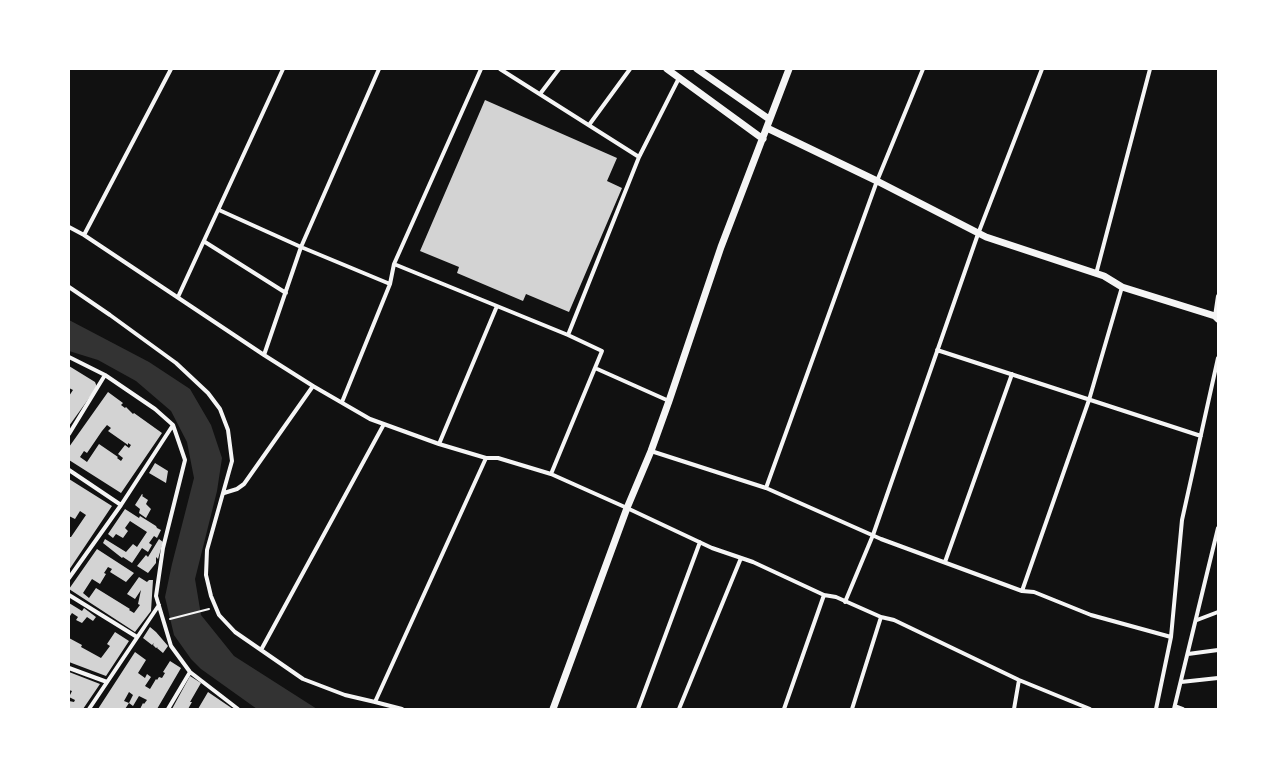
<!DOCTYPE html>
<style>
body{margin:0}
#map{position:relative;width:1287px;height:778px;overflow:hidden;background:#111;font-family:Figtree,sans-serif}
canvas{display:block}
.frame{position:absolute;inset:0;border:70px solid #fff;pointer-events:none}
</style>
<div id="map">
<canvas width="1287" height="778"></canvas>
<div class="frame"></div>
</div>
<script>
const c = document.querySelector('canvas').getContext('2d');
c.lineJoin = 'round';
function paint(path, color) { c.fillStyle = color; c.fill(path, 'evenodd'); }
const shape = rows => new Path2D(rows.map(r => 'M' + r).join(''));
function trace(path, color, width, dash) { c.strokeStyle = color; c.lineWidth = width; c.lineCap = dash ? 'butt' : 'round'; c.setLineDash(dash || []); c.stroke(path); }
paint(shape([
 [69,320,149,362,190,389,211,425,222,458,217,491,195,579,201,615,234,656,317,709,257,709,201,669,191,659,174,635,165,597,172,564,194,478,187,442,171,411,136,381,98,360,69,351]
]), '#333');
paint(shape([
 [485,100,617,158,607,181,622,188,569,312,526,294,523,301,457,273,459,267,420,251],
 [69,366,95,382,97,387,69,426,69,396,73,390,69,388],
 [108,392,123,403,121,405,125,408,126,407,133,414,134,413,162,433,121,493,69,460,69,447],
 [107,425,111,428,108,431,128,445,128,443,131,445,129,448,125,445,118,454,123,458,121,461,117,458,118,457,99,444,87,462,80,457,84,451,87,453,102,431],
 [155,463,168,471,166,483,149,473],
 [69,479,112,506,69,570,69,538,70,537,71,537,86,515,80,511,75,519,69,516],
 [142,494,143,495,142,496,148,500,146,504,151,509,146,518,139,513,140,509,135,505],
 [125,509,139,518,140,516,156,526,157,528,161,530,157,538,154,536,149,543,152,545,148,552,142,548,132,563,123,557,122,558,103,543,105,539,126,552,133,544,137,547,147,532,130,521,125,528,128,531,123,538,116,534,113,538,108,534],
 [159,539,163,542,158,559,156,557,156,563,148,573,137,566,146,555,148,557],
 [97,549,134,573,126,582,110,572,112,569,108,567,104,573,106,574,100,584,92,579,83,593,89,598,96,588,130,609,129,610,134,613,140,605,138,604,141,590,135,599,127,594,139,577,147,582,149,580,153,580,151,611,135,632,69,589],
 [69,603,82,611,84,608,96,617,93,621,87,617,82,623,76,620,78,617,72,613,70,616,69,615],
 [150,627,156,632,168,646,163,653,157,648,158,647,156,648,153,645,154,643,152,645,143,638],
 [115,632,129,641,106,676,69,662,69,638,82,645,81,647,101,658,110,646,107,644],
 [135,652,146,660,138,673,145,678,147,674,151,677,145,686,150,689,156,679,157,680,159,677,162,678,165,673,163,672,170,661,181,668,157,709,140,709,143,703,144,704,147,700,139,696,133,706,129,703,133,695,129,692,124,701,129,703,125,709,98,709],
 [69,672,100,684,83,709,69,709,69,701,74,702,75,700,69,697,72,691,69,690],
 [190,676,201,683,190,702,192,702,188,709,172,709],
 [208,692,233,709,198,709]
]), '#d3d3d3');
trace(shape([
 [170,619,209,609]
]), '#f5f5f5', 2);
trace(shape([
 [500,69,639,157],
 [540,94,559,69],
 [589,125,630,69],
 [219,210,301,247,390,284],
 [69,227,84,235,264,355,313,386,370,419,439,444,486,458,498,458,551,474,627,508,712,548,753,562,824,595,836,597,881,617,894,620,1019,680,1090,709],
 [84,235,171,69],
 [205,242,286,293],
 [394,264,568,335,602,351,551,474],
 [1096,274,1150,69],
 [69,287,110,315,176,363,208,393,220,409,228,430,232,461,207,550,206,575,211,596,219,615,235,632,303,679,345,695,375,702,402,709],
 [178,297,283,69],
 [1215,316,1218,296],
 [568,335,639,157,679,78],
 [937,350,1201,436],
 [264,355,301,247,379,69],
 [69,357,105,375,155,409,173,425,185,460,163,548,156,596,171,646,190,672,238,709],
 [595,368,669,401],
 [342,402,390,284,394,264,481,69],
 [69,434,105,375],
 [439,444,497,306],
 [651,451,766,488,881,539,1022,591,1034,592,1091,615,1171,637],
 [69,470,121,505],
 [766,488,877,181,923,69],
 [224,493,237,489,244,484,313,386],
 [945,562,1012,374],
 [69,578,121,505,173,425],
 [1022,591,1089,400,1122,287],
 [69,595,137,637],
 [845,602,873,535,978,234,1042,69],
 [1197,620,1218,612],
 [261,650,384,424],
 [1188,654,1218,650],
 [69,668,107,682],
 [1181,682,1218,678],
 [375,702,486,458],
 [1175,706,1183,709],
 [89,709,159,605],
 [168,709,190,672],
 [638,709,700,542],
 [679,709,741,558],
 [784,709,824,595],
 [852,709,881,617],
 [1014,709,1019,680],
 [1156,709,1171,637,1182,520,1218,358],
 [1174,709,1218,528]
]), '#f5f5f5', 4);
trace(shape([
 [667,69,763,139],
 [697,69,769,119],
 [767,128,877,181,986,237,1104,276,1122,287,1215,316,1218,319],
 [553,709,627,508,651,451,669,401,721,247,789,69]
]), '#f5f5f5', 7);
</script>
